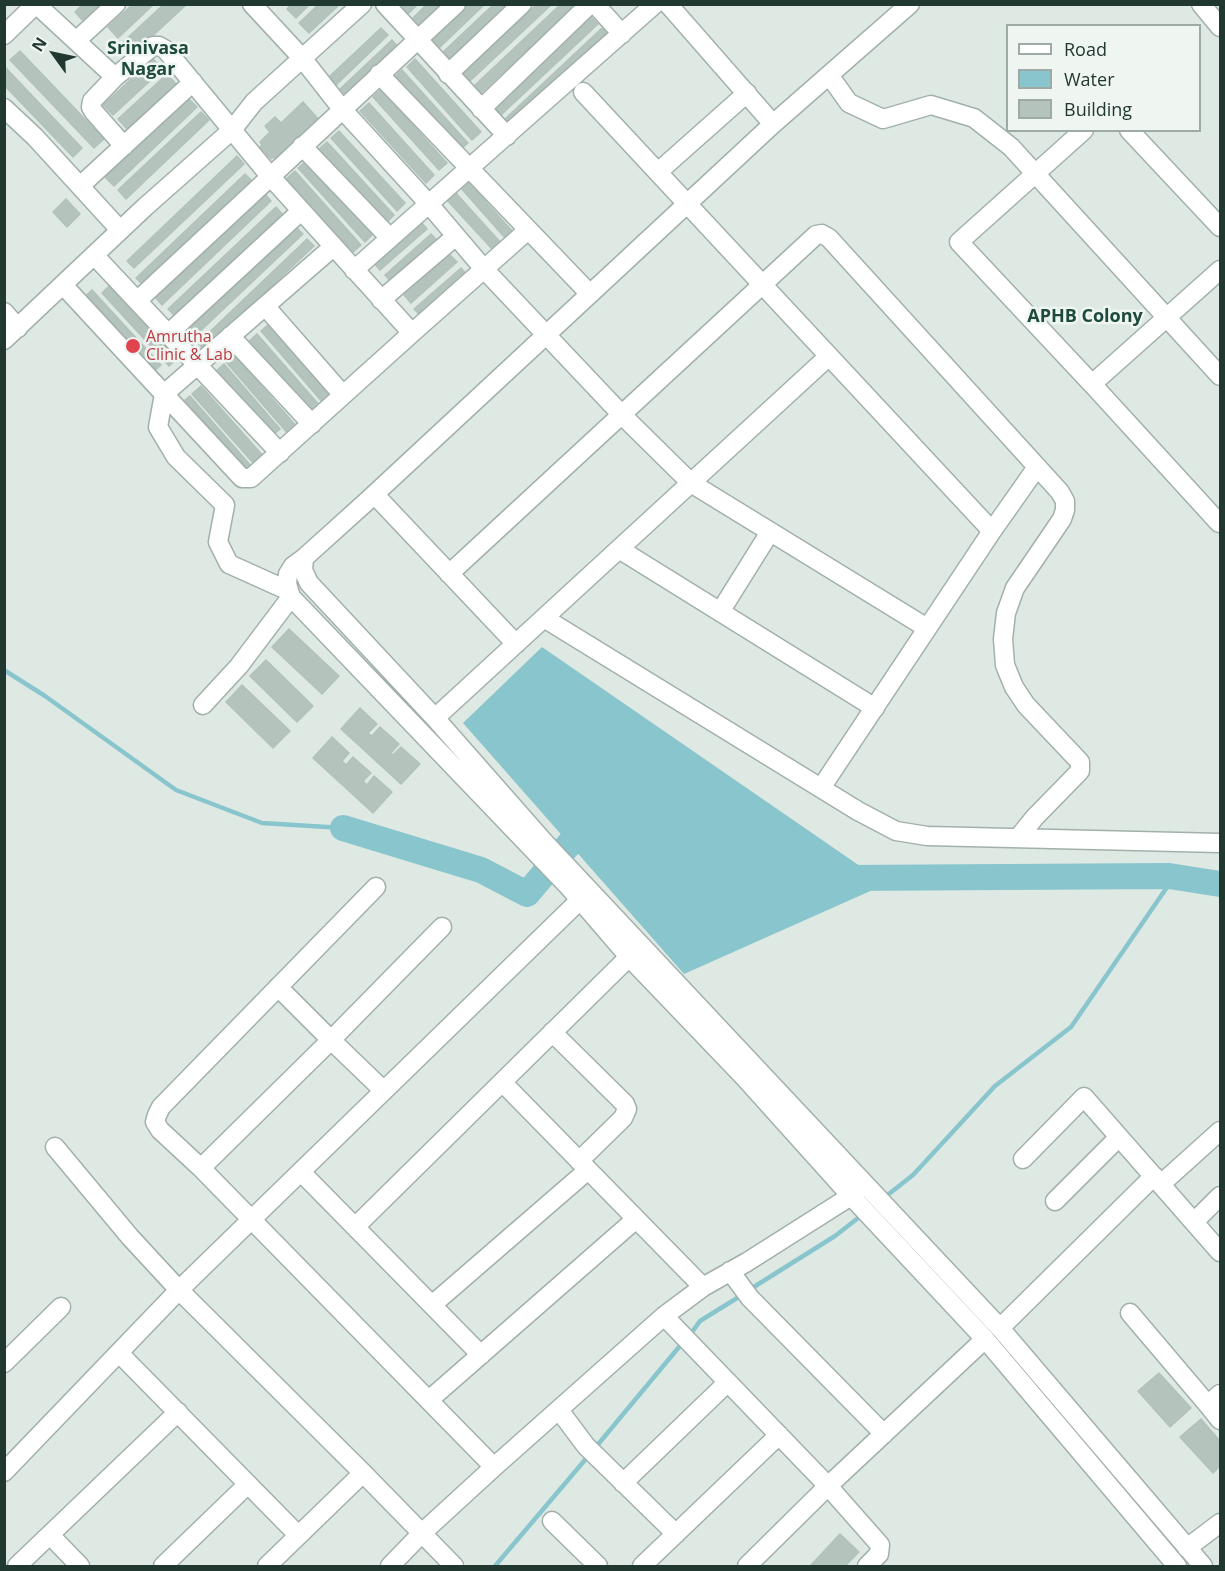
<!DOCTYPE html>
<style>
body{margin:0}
#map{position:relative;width:1225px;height:1571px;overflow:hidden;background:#dfe9e4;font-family:"Open Sans",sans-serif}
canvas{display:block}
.frame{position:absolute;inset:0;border:6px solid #213831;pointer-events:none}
.legend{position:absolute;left:1006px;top:24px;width:195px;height:108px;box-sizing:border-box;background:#eff6f2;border:2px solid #9daaa5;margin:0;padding:8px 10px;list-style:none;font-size:18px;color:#213831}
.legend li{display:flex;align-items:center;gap:12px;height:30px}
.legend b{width:30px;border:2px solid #9daaa5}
.north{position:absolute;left:24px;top:24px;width:60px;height:60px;-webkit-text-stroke:4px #eff6f2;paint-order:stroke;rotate:303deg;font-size:16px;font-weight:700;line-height:24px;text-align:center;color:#213831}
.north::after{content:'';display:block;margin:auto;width:21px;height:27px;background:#213831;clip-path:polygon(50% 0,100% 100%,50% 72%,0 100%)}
</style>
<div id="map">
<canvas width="1225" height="1571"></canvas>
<div class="frame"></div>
<ul class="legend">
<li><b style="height:8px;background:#fff"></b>Road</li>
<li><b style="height:16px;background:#88c5cc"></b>Water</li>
<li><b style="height:16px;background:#b4c4bd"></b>Building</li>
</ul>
<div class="north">N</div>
</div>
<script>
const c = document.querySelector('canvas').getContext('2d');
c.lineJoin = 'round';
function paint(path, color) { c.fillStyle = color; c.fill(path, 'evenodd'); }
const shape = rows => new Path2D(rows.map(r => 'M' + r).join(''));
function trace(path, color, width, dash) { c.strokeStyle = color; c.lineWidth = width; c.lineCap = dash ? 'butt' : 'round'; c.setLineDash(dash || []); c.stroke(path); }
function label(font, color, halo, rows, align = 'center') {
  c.font = font + ' "Open Sans",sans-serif'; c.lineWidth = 5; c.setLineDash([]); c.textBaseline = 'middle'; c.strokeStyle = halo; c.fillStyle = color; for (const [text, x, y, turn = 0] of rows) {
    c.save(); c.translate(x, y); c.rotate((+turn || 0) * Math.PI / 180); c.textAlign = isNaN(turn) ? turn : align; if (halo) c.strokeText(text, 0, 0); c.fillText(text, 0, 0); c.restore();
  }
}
paint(shape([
 [542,647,886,884,684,974,463,723]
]), '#88c5cc');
trace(shape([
 [4,670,45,696,176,790,262,823,343,828],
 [885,1197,913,1175,995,1086,1071,1027,1174,877],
 [749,1290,835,1236,862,1215],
 [690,1335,700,1321,742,1295],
 [595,1448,684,1341],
 [495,1566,590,1454]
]), '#88c5cc', 4.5);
trace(shape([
 [343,828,481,870,527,894,592,817],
 [843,878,1169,876,1220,884]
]), '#88c5cc', 26);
const building = shape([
 [83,4,105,4,85,23,75,12,83,4],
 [133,4,154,4,118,38,108,27,133,4],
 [164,4,187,4,131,56,121,44,164,4],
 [291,4,310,4,296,18,287,9,291,4],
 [319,4,340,4,309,33,299,23,319,4],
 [402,4,418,4,407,15,400,7,402,4],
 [427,4,441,4,418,26,412,19,427,4],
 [469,4,485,4,439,48,431,40,469,4],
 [494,4,509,4,449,60,442,53,494,4],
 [537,4,552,4,470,81,463,73,537,4],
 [561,4,576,4,481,93,474,86,561,4],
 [590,16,598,24,501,115,493,107,590,16],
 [381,28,388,35,336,85,329,77,381,28],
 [602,28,608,35,511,126,505,119,602,28],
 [392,40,399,48,348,97,340,89,392,40],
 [20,51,104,139,94,148,10,60,20,51],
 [153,59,163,69,113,115,103,105,153,59],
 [415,59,481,132,472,140,407,67,415,59],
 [4,66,82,148,73,157,4,85,4,66],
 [402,70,468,143,460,150,394,78,402,70],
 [167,74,176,84,127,129,118,119,167,74],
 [381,90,447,163,439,170,373,97,381,90],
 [188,98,197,107,114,186,105,177,188,98],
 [303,102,321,122,276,160,273,157,271,159,260,147,262,145,260,142,270,132,265,126,275,117,281,123,303,102],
 [369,103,434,175,426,183,360,111,369,103],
 [201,112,209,120,126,199,118,190,201,112],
 [339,131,405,203,397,211,331,138,339,131],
 [327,142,394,215,386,223,319,149,327,142],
 [237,156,244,164,134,268,127,261,237,156],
 [306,161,373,234,365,242,298,168,306,161],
 [295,171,361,245,352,253,285,180,295,171],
 [245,174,252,181,143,285,136,278,245,174],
 [467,181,513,232,506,239,460,187,467,181],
 [454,191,501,243,493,250,446,199,454,191],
 [264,193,271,201,162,305,155,297,264,193],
 [66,199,80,214,67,227,53,212,66,199],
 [276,207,283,215,176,317,168,309,276,207],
 [421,222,427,229,380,270,374,263,421,222],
 [296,227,303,234,194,337,188,330,296,227],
 [431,234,438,241,391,282,385,275,431,234],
 [307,239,314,246,204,350,198,343,307,239],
 [450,255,457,262,411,303,404,295,450,255],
 [461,268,467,275,421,316,414,309,461,268],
 [109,286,177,359,169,366,102,293,109,286],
 [92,290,161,365,150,375,81,300,92,290],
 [269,324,333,397,324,404,261,331,269,324],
 [257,334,321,407,312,414,248,342,257,334],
 [234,355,298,428,290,436,226,362,234,355],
 [224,364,280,429,270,438,214,373,224,364],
 [201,386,264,457,255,465,192,394,201,386],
 [190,396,252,467,243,475,180,404,190,396],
 [289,629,339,676,322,694,272,647,289,629],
 [266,660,313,706,297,722,250,676,266,660],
 [242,685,290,731,273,748,226,702,242,685],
 [360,708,377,724,368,733,372,736,380,727,399,744,391,753,393,755,401,747,420,764,401,784,341,729,360,708],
 [332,737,349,753,342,761,346,765,353,757,371,773,363,781,367,785,374,776,392,792,373,813,313,758,332,737],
 [1159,1373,1191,1408,1170,1427,1138,1391,1159,1373],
 [1201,1419,1220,1441,1220,1466,1213,1473,1180,1437,1201,1419],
 [840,1534,859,1552,845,1566,812,1566,811,1565,840,1534]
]);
paint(building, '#b4c4bd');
trace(building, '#b2c2bb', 1.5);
const minor = shape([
 [36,4,115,77],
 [252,4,302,58,342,109,428,203,484,269,622,415,691,483,927,628],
 [385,4,507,136],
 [595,4,622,34],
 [668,4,773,124,365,503,304,558,293,566,288,574,287,584,291,597,568,886,629,957,744,1077,851,1196,985,1339,1177,1566],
 [1201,4,1220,27],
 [4,35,36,4],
 [76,41,116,4],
 [379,74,590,294],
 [448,74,522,4],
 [829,75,849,103,883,119,931,105,974,118,1011,147,1220,376],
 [583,92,992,531],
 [4,108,35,137,120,230],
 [481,109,590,4],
 [773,124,910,4],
 [1084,130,959,242,1092,384],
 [1129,130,1220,227],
 [124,146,94,112,91,107,92,101,115,77,153,46,159,46,166,50,270,176,412,333,251,478,242,478,164,394,333,247],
 [302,146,390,238],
 [658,172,747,93],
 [80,186,193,82],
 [94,255,280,453],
 [354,270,655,4],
 [1220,270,1092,384,1219,523,1220,522],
 [63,285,164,394,158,427,176,457,225,505,218,542,229,564,289,591],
 [381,300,456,236],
 [137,301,456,4],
 [265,306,343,395],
 [4,312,18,328],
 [412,333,528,230],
 [168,334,301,211],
 [230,336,312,424],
 [4,340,145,207,232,130,254,102,362,4],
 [375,495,516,644],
 [619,549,875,708],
 [304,558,303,570,309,583,435,718,544,842,1000,1328,1203,1566],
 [449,574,816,235,822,234,829,238,1060,492,1065,501,1065,510,1062,519,1015,588,1006,613,1003,639,1005,665,1014,687,1026,705,1080,762,1080,771,1035,817,1018,838],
 [720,612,770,532],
 [544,618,858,811,896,831,927,836,1220,843],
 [203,705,239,666,291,597],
 [435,718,829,356],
 [821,788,992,531,1037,467],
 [278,987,331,1040,442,927],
 [552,1032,625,1104,627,1109,623,1118,579,1161],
 [502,1082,703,1287],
 [384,1091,331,1040,201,1168,494,1467],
 [55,1147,130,1237,179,1290,363,1473,454,1566],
 [1023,1159,1084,1097,1220,1252],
 [201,1168,160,1130,155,1122,157,1115,161,1107,376,887],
 [301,1172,481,1355],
 [1161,1184,1220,1131],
 [1055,1201,1119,1137],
 [1194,1222,1220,1196],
 [355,1227,629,957],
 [730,1271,750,1298,884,1434],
 [432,1305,588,1170],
 [1130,1313,1208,1405],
 [664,1316,828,1486,747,1566],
 [1000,1328,1154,1176],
 [119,1353,298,1535],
 [4,1363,61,1307],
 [1220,1394,1208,1405,1220,1420],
 [429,1400,636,1219],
 [559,1410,586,1446,676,1534],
 [4,1472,179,1290,580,900],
 [623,1483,728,1382],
 [552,1521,598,1566],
 [50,1535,80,1566],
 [1187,1548,1220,1523],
 [17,1566,178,1412],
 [163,1566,248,1484],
 [267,1566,363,1473],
 [390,1566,422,1533,494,1467,664,1316,703,1287,747,1262,851,1196,859,1189],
 [642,1566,779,1435],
 [867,1566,879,1554,880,1545,828,1486,985,1339]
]);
trace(minor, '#a2b0ab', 21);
trace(minor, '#fff', 18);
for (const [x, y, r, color] of [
 [133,346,8,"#e0444e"]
]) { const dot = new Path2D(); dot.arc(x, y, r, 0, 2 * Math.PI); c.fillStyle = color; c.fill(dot); trace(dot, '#eff6f2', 2); }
label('16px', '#be3a42', '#eff6f2', [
 ["Amrutha",146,337],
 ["Clinic & Lab",146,355]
], 'left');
label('bold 18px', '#1e493d', '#eff6f2', [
 ["Srinivasa",148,49],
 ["Nagar",148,70],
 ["APHB Colony",1085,317]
]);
</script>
